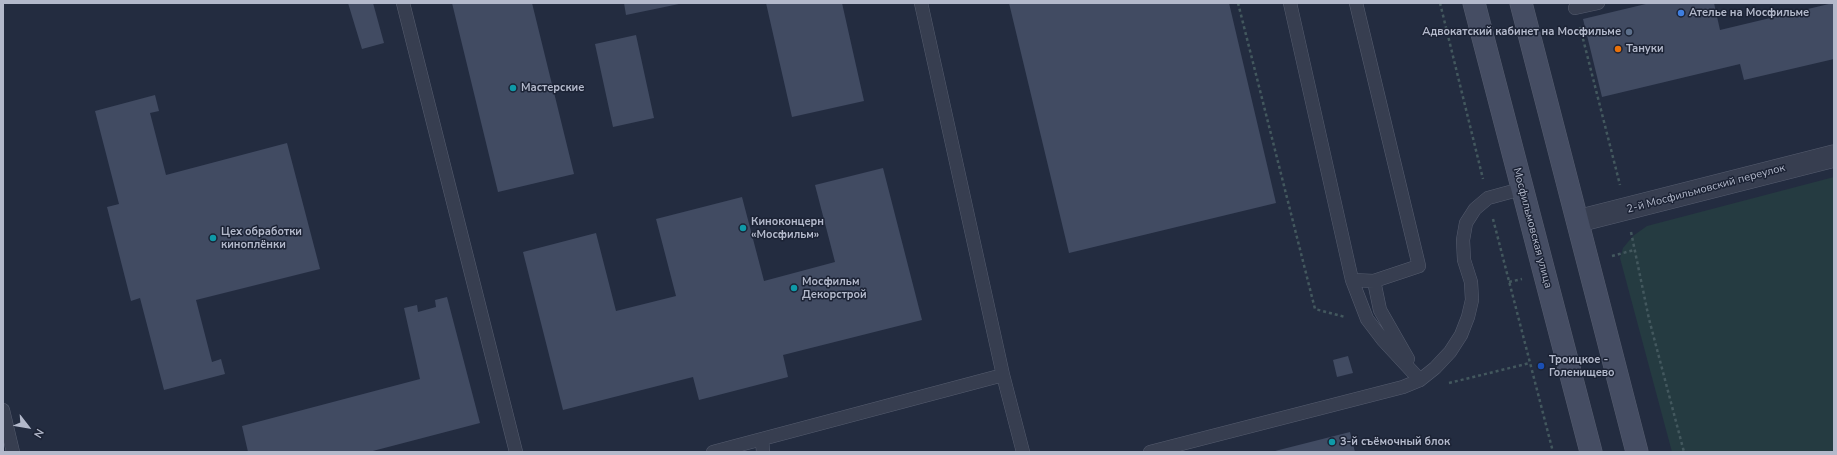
<!DOCTYPE html>
<meta charset="utf-8">
<style>
body{margin:0}
#map{position:relative;width:1837px;height:455px;overflow:hidden;background:#232c40;font-family:"Nunito Sans",sans-serif}
canvas{display:block}
.frame{position:absolute;inset:0;border:4px solid #b3b9cb;pointer-events:none}
.north{position:absolute;left:8px;top:407px;width:40px;height:40px;-webkit-text-stroke:3px #1c2335;paint-order:stroke;rotate:121deg;font-size:11px;font-weight:700;line-height:16px;text-align:center;color:#b3b9cb}
.north::after{content:'';display:block;margin:auto;width:14px;height:18px;background:#b3b9cb;clip-path:polygon(50% 0,100% 100%,50% 72%,0 100%)}
</style>
<div id="map">
<canvas width="1837" height="455"></canvas>
<div class="frame"></div>
<div class="north">N</div>
</div>
<script>
const c = document.querySelector('canvas').getContext('2d');
c.lineJoin = 'round';
function paint(path, color) { c.fillStyle = color; c.fill(path, 'evenodd'); }
const shape = rows => new Path2D(rows.map(r => 'M' + r).join(''));
function trace(path, color, width, dash) { c.strokeStyle = color; c.lineWidth = width; c.lineCap = dash ? 'butt' : 'round'; c.setLineDash(dash || []); c.stroke(path); }
function label(font, color, halo, rows, align = 'center') {
  c.font = font + ' "Nunito Sans",sans-serif'; c.lineWidth = 3; c.setLineDash([]); c.textBaseline = 'middle'; c.strokeStyle = halo; c.fillStyle = color; for (const [text, x, y, turn = 0] of rows) {
    c.save(); c.translate(x, y); c.rotate((+turn || 0) * Math.PI / 180); c.textAlign = isNaN(turn) ? turn : align; if (halo) c.strokeText(text, 0, 0); c.fillText(text, 0, 0); c.restore();
  }
}
paint(shape([
 [1834,177,1834,452,1672,452,1620,258,1623,248,1633,236,1647,226]
]), '#253b41');
paint(shape([
 [348,3,373,3,384,43,362,49],
 [452,3,532,3,574,174,498,192],
 [624,3,679,3,679,4,626,15],
 [766,3,842,3,864,101,792,117],
 [1009,3,1229,3,1276,203,1069,253],
 [1650,3,1714,3,1720,30,1833,3,1834,59,1744,80,1740,64,1602,97,1583,19],
 [636,35,654,118,613,127,595,44],
 [155,95,159,111,150,113,166,175,287,143,320,269,196,300,212,362,221,359,225,374,164,390,140,298,131,301,107,207,119,204,95,111],
 [883,168,922,320,783,355,788,377,699,400,693,377,563,410,523,252,596,233,616,311,676,296,656,219,742,197,764,281,835,262,815,185],
 [447,297,480,423,369,452,248,452,242,426,420,379,404,308,417,305,418,312,436,307,435,300],
 [1348,356,1353,373,1337,377,1333,360],
 [1350,432,1355,452,1275,452,1275,451]
]), '#414b62');
const service = shape([
 [403,3,516,452],
 [921,3,1003,375,1023,452],
 [1290,3,1352,280,1374,281,1419,266,1356,3],
 [1575,8,1598,3],
 [1352,280,1367,319,1383,340,1420,380],
 [1374,281,1380,310,1408,359],
 [3,410,13,452],
 [762,439,763,452],
 [713,452,1003,375],
 [1150,452,1403,387,1420,380,1435,368,1450,352,1461,335,1468,317,1472,300,1471,282,1464,260,1463,240,1466,223,1475,209,1488,198,1521,189]
]);
const minor = shape([
 [1578,221,1834,156]
]);
const secondary = shape([
 [1474,3,1591,452],
 [1521,3,1637,452]
]);
trace(service, '#555c6e', 14);
trace(minor, '#555c6e', 23);
trace(secondary, '#555c6e', 23);
trace(shape([
 [1238,3,1315,309,1345,317],
 [1440,3,1483,179],
 [1580,27,1620,185],
 [1493,219,1553,452],
 [1631,232,1649,319,1684,452],
 [1612,256,1634,250],
 [1509,282,1522,279],
 [1449,383,1530,363]
]), '#43585e', 2.5, [3, 3]);
trace(service, '#373e50', 13);
trace(minor, '#373e50', 22);
trace(secondary, '#454d63', 22);
for (const [x, y, r, color] of [
 [1681,13,4,"#3f7fe0"],
 [1629,32,4,"#5c6f8a"],
 [1618,49,4,"#e8710a"],
 [513,88,4,"#0f9aa8"],
 [743,228,4,"#0f9aa8"],
 [213,238,4,"#0f9aa8"],
 [794,288,4,"#0f9aa8"],
 [1541,366,4,"#1a4fb4"],
 [1332,442,4,"#0f9aa8"]
]) { const dot = new Path2D(); dot.arc(x, y, r, 0, 2 * Math.PI); c.fillStyle = color; c.fill(dot); trace(dot, '#1c2335', 1.5); }
label('bold 11px', '#b3b9cb', '#1c2335', [
 ["Ателье на Мосфильме",1689,13],
 ["Адвокатский кабинет на Мосфильме",1621,32,"right"],
 ["Тануки",1626,49],
 ["Мастерские",521,88],
 ["Киноконцерн",751,222],
 ["«Мосфильм»",751,235],
 ["Цех обработки",221,232],
 ["киноплёнки",221,245],
 ["Мосфильм",802,282],
 ["Декорстрой",802,295],
 ["Троицкое -",1549,360],
 ["Голенищево",1549,373],
 ["3-й съёмочный блок",1340,442]
], 'left');
label('11px', '#b3b9cb', '#1c2335', [
 ["2-й Мосфильмовский переулок",1706,189,-15],
 ["Мосфильмовская улица",1532,228,75]
]);
</script>
